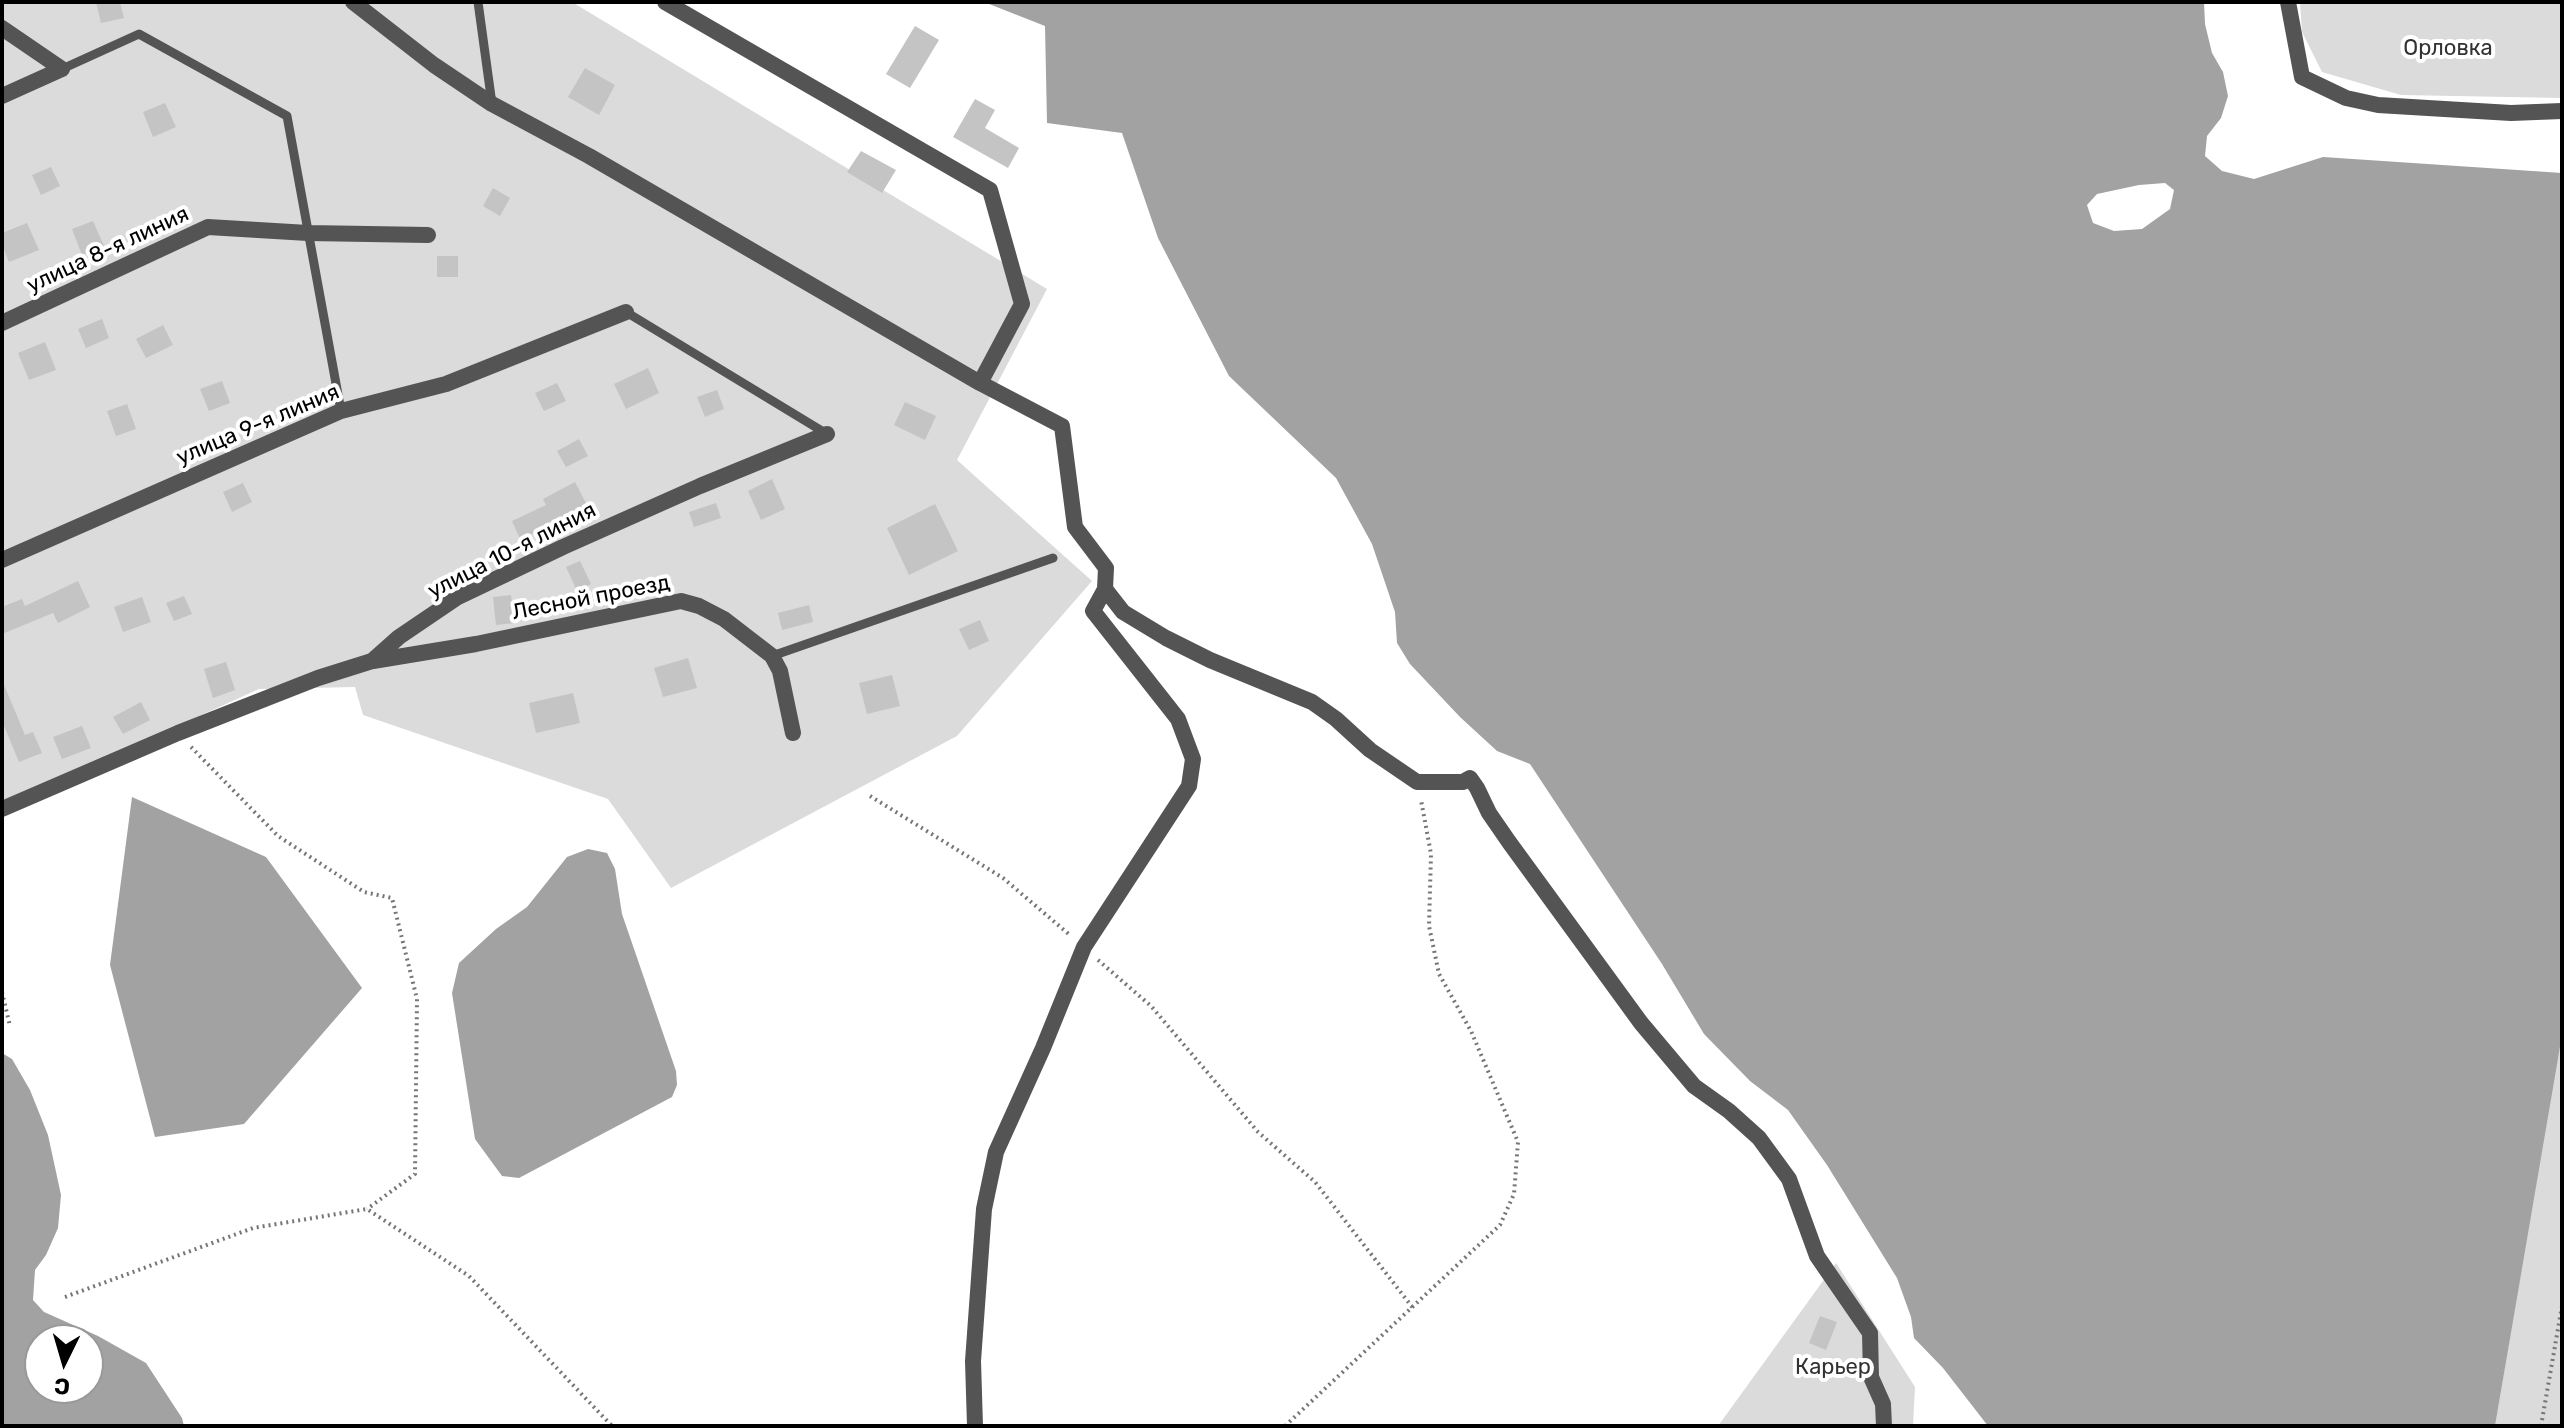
<!DOCTYPE html>
<meta charset="utf-8">
<style>
body{margin:0}
#map{position:relative;width:2564px;height:1428px;overflow:hidden;background:#fff;font-family:Rubik,sans-serif}
canvas{display:block}
.frame{position:absolute;inset:0;border:4px solid #000;pointer-events:none}
.north{position:absolute;left:24px;top:1324px;width:80px;height:80px;box-sizing:border-box;background:#fff;border:2px solid #999;border-radius:50%;rotate:185deg;font-size:22px;font-weight:700;line-height:32px;text-align:center;color:#000}
.north::after{content:'';display:block;margin:auto;width:28px;height:36px;background:#000;clip-path:polygon(50% 0,100% 100%,50% 72%,0 100%)}
</style>
<div id="map">
<canvas width="2564" height="1428"></canvas>
<div class="frame"></div>
<div class="north">С</div>
</div>
<script>
const c = document.querySelector('canvas').getContext('2d');
c.lineJoin = 'round';
function paint(path, color) { c.fillStyle = color; c.fill(path, 'evenodd'); }
const shape = rows => new Path2D(rows.map(r => 'M' + r).join(''));
function trace(path, color, width, dash) { c.strokeStyle = color; c.lineWidth = width; c.lineCap = dash ? 'butt' : 'round'; c.setLineDash(dash || []); c.stroke(path); }
function label(font, color, halo, rows, align = 'center') {
  c.font = font + ' Rubik,sans-serif'; c.lineWidth = 8; c.setLineDash([]); c.textBaseline = 'middle'; c.strokeStyle = halo; c.fillStyle = color; for (const [text, x, y, turn = 0] of rows) {
    c.save(); c.translate(x, y); c.rotate((+turn || 0) * Math.PI / 180); c.textAlign = isNaN(turn) ? turn : align; if (halo) c.strokeText(text, 0, 0); c.fillText(text, 0, 0); c.restore();
  }
}
paint(shape([
 [2,2,572,2,1047,289,957,460,1092,581,957,736,671,888,608,799,363,715,355,687,259,689,2,805],
 [2300,2,2562,2,2562,98,2401,95,2322,72,2302,32],
 [2562,1035,2562,1426,2495,1426,2549,1103],
 [1836,1263,1915,1387,1913,1426,1718,1426]
]), '#dbdbdb');
paint(shape([
 [984,2,2204,2,2205,24,2212,53,2223,72,2228,96,2221,118,2207,136,2205,156,2222,171,2254,179,2323,157,2562,173,2562,1035,2495,1426,1988,1426,1943,1368,1914,1338,1911,1317,1897,1278,1827,1165,1788,1110,1750,1081,1704,1034,1662,964,1530,764,1497,751,1460,717,1410,664,1397,643,1395,612,1372,544,1336,478,1229,376,1158,238,1122,133,1047,123,1045,26],
 [2165,183,2174,190,2170,209,2142,229,2114,231,2093,223,2087,205,2097,194,2139,185],
 [132,797,266,857,362,988,244,1124,155,1137,110,965],
 [588,849,607,853,615,869,622,914,676,1071,677,1085,672,1097,519,1178,502,1176,475,1139,452,993,459,963,496,929,527,907,567,857],
 [2,1053,12,1059,30,1090,48,1135,61,1195,58,1228,46,1255,35,1270,33,1300,44,1312,98,1336,146,1363,182,1418,184,1426,2,1426],
 [40,1340,88,1340,88,1388,40,1388]
]), '#a2a2a2');
paint(shape([
 [96,2,120,2,124,18,101,23],
 [915,26,939,40,910,88,886,74],
 [585,68,615,85,599,115,568,97],
 [975,99,995,110,985,128,1019,148,1008,168,953,137],
 [165,103,176,127,153,137,143,112],
 [861,151,896,170,882,193,847,172],
 [51,167,60,186,41,195,32,175],
 [493,188,510,198,500,216,483,206],
 [93,221,104,246,82,255,72,229],
 [27,223,39,250,9,262,2,244,2,233],
 [437,256,458,256,458,277,437,277],
 [102,319,109,338,86,348,78,329],
 [163,325,173,345,146,358,136,339],
 [45,342,56,370,29,380,18,353],
 [648,368,659,393,626,409,614,384],
 [222,381,230,403,209,411,200,389],
 [557,383,566,401,544,411,535,393],
 [717,390,724,409,705,417,697,397],
 [905,402,936,416,925,440,894,425],
 [127,404,136,429,116,436,107,411],
 [579,439,588,456,566,467,557,451],
 [772,479,785,509,761,520,748,491],
 [575,482,589,509,557,526,555,524,520,539,512,521,546,505,543,499],
 [243,483,252,502,232,512,223,492],
 [716,503,721,518,694,527,689,512],
 [935,504,958,551,909,575,887,528],
 [580,561,591,584,577,591,566,567],
 [78,581,90,607,58,623,53,613,2,634,2,607,22,599,25,606],
 [511,595,515,623,496,625,493,597],
 [184,596,192,614,174,621,166,603],
 [142,597,151,622,123,632,114,607],
 [809,605,813,622,782,630,778,613],
 [980,620,989,641,969,650,959,629],
 [688,658,697,688,663,697,654,668],
 [226,662,235,690,213,698,204,669],
 [892,675,900,706,867,714,859,683],
 [2,680,25,735,33,732,42,753,19,762,2,721],
 [573,693,580,723,536,733,529,703],
 [141,702,150,720,123,734,113,717],
 [82,726,91,748,62,759,53,737],
 [1820,1316,1837,1322,1826,1350,1809,1343]
]), '#c4c4c4');
trace(shape([
 [191,747,278,836,364,892,392,898,417,999,415,1174,367,1209],
 [870,796,1003,878,1071,936],
 [1098,960,1151,1006,1258,1132,1315,1182,1413,1308],
 [2,992,10,1026],
 [65,1297,253,1228,367,1209,469,1276,612,1426],
 [1285,1426,1500,1225,1514,1194,1518,1142,1471,1031,1439,974,1429,926,1431,854,1421,800],
 [2541,1426,2562,1306]
]), '#767676', 4, [2, 4]);
trace(shape([
 [478,2,492,104],
 [62,69,139,34,287,116,341,411],
 [626,312,827,434],
 [772,656,1053,558]
]), '#545454', 9);
trace(shape([
 [353,2,434,65,492,104,589,156,980,383],
 [665,2,990,190,1022,304,980,383,1062,426,1075,527,1106,568,1105,589,1093,611,1178,719,1193,759,1189,786,1084,947,1043,1048,996,1152,984,1209,973,1361,975,1426],
 [2288,2,2302,77,2346,98,2378,105,2511,113,2562,111],
 [2,28,62,69],
 [2,96,62,69],
 [2,323,208,227,308,233,428,235],
 [2,560,341,411,446,384,626,312],
 [1105,589,1123,612,1166,638,1210,660,1312,702,1336,719,1370,750,1417,782,1463,782,1470,778,1477,788,1489,813,1509,842,1641,1023,1694,1086,1729,1111,1759,1138,1789,1179,1817,1256,1870,1333,1871,1377,1883,1404,1884,1426],
 [373,661,476,644,681,601,699,606,724,619,772,656,780,671,793,733],
 [2,809,178,733,318,678,372,661,399,637,458,597,563,547,700,486,827,434]
]), '#545454', 16);
label('22px', '#323232', '#fff', [
 ["Орловка",2448,49],
 ["Карьер",1833,1368]
]);
label('22px', '#000', '#fff', [
 ["улица 8-я линия",108,250,-25],
 ["улица 9-я линия",258,425,-23],
 ["улица 10-я линия",512,551,-27],
 ["Лесной проезд",591,598,-11]
]);
</script>
